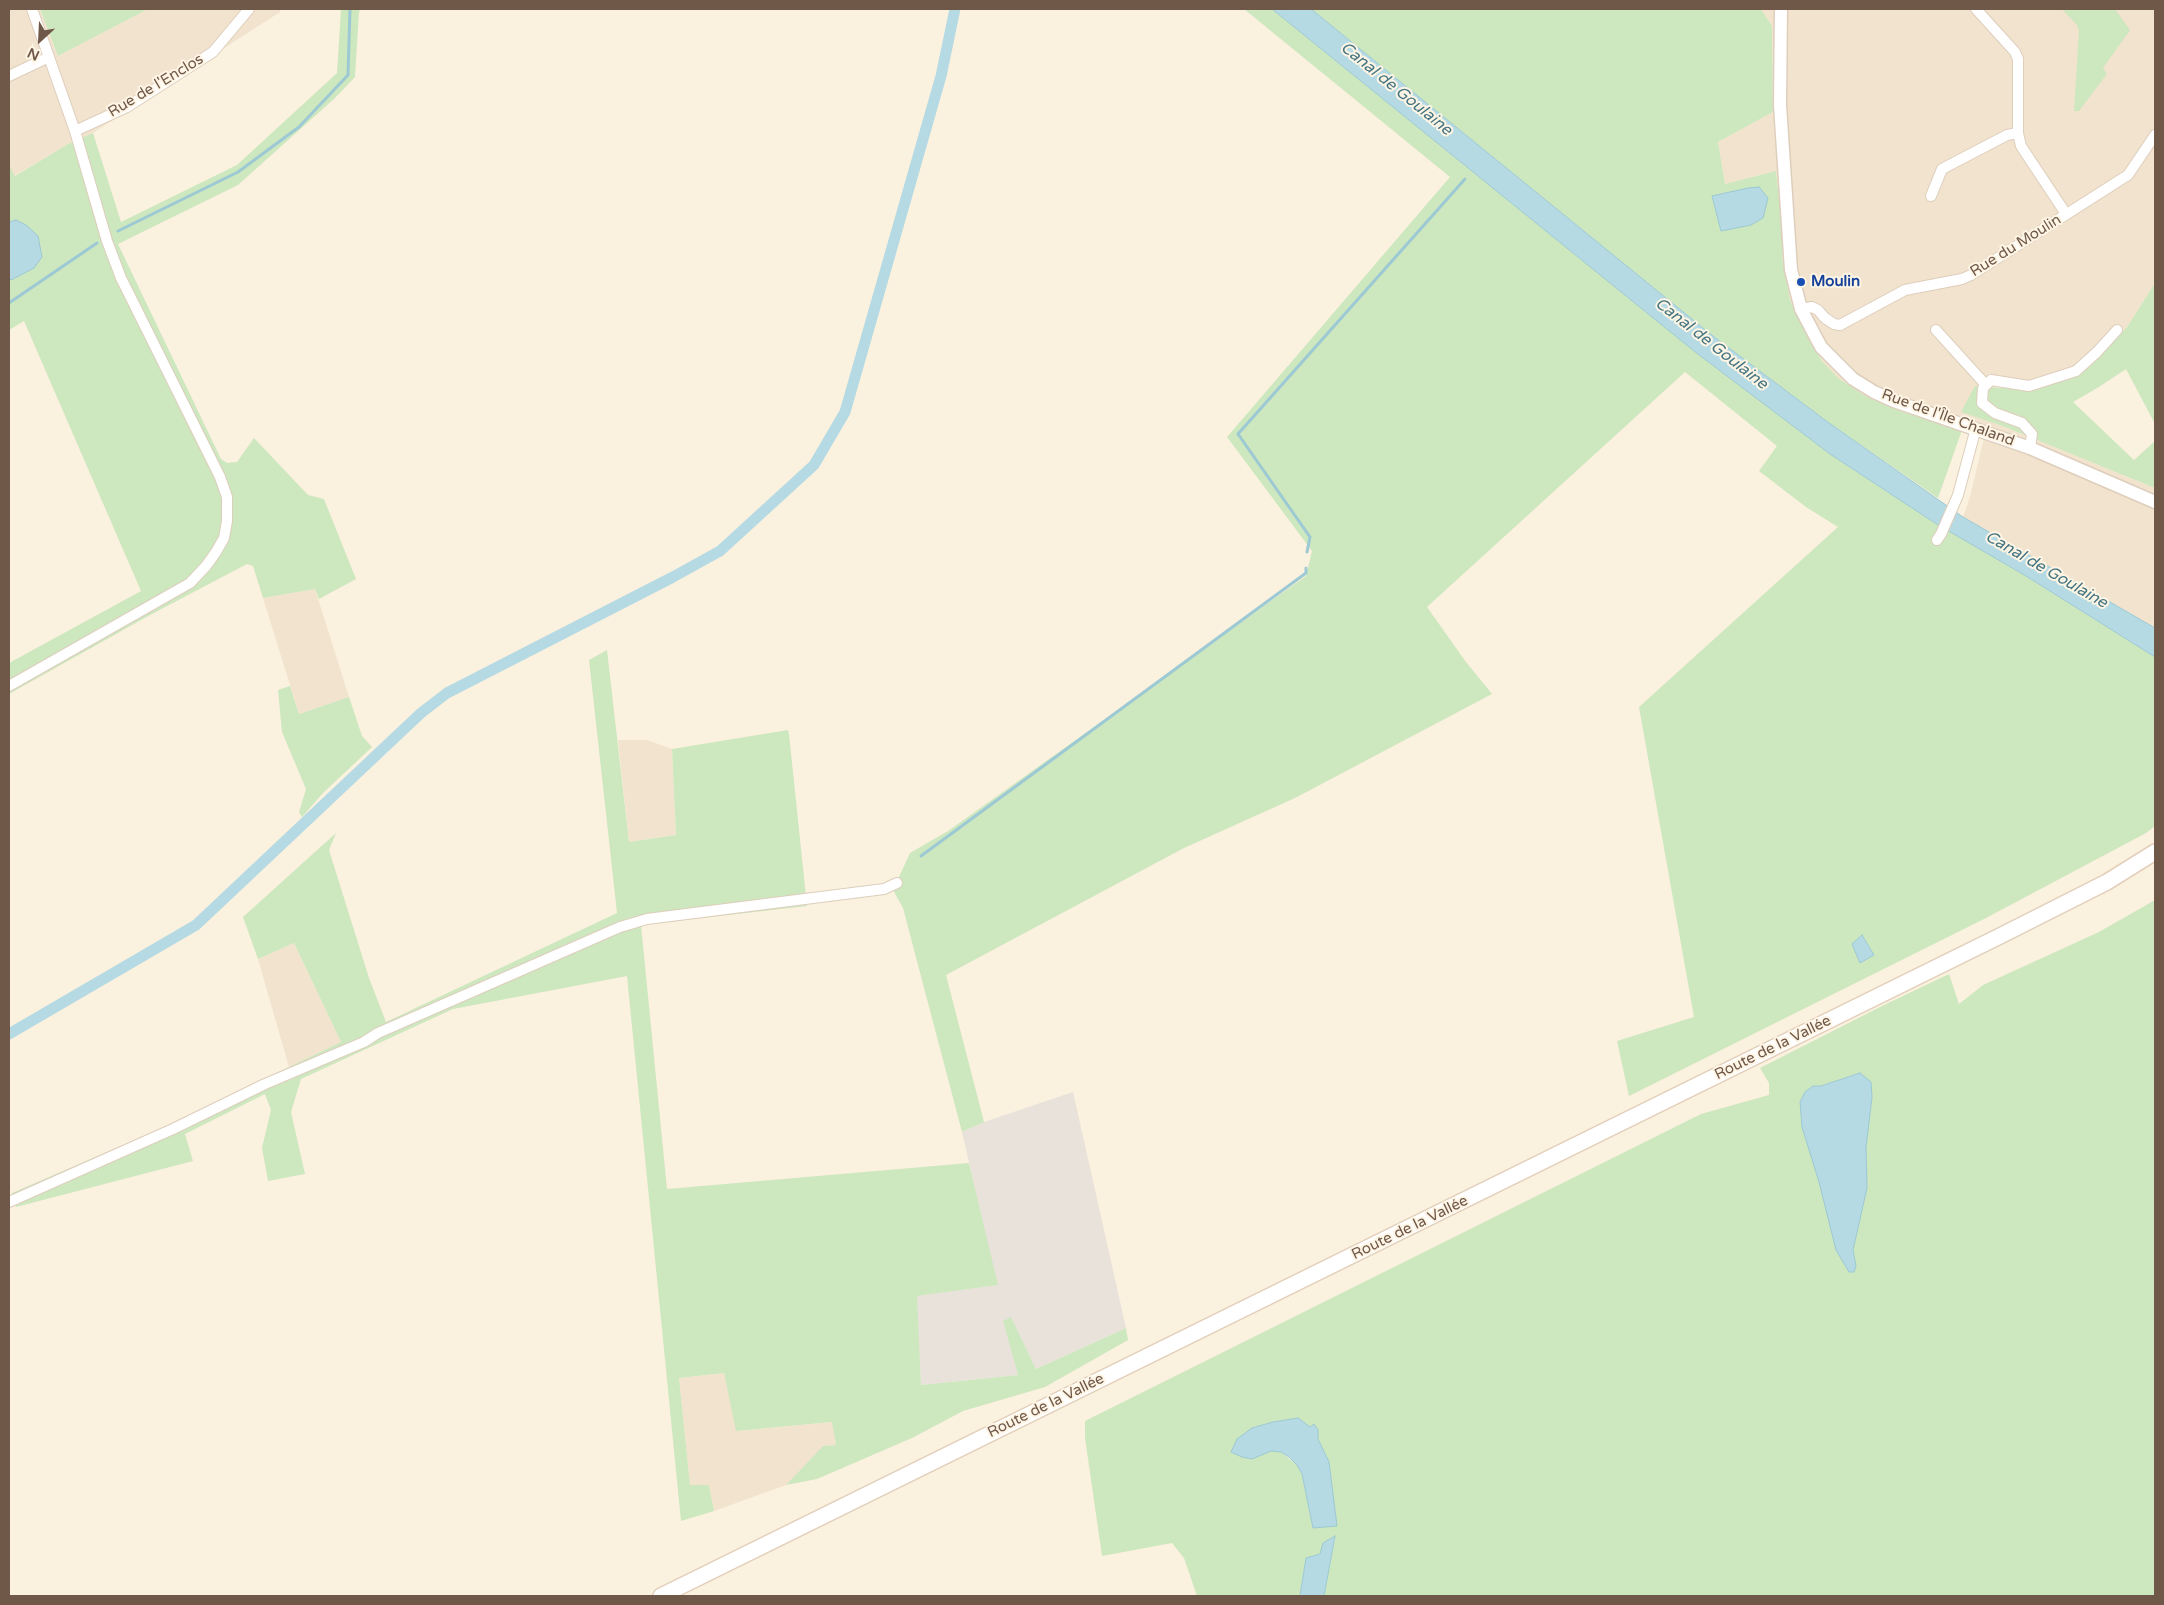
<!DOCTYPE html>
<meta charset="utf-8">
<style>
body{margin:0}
#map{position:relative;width:2164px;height:1605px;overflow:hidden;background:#fbf1df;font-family:"Varela Round",sans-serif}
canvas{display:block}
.frame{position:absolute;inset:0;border:10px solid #705849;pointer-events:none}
.north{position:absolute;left:15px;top:15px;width:50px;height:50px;-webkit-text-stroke:4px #fef5e5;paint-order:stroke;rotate:205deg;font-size:14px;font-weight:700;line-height:20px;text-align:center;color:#705849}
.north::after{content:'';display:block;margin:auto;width:18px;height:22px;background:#705849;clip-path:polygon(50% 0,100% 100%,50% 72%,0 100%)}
</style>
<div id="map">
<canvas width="2164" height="1605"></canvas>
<div class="frame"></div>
<div class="north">N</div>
</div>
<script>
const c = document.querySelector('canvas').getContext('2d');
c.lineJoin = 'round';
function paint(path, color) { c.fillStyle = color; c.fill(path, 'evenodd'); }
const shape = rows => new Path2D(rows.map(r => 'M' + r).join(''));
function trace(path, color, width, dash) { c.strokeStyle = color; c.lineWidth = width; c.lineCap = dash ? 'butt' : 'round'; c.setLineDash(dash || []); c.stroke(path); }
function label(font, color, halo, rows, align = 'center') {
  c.font = font + ' "Varela Round",sans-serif'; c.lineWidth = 4; c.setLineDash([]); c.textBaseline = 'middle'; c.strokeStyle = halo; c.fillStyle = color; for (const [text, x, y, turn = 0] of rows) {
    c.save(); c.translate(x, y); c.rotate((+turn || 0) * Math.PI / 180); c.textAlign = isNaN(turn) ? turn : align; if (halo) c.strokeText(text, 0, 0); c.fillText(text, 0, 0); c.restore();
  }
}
paint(shape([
 [9,9,40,9,58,56,148,9,280,9,280,12,93,133,68,144,14,176,9,165],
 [1761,9,2155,9,2155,283,2127,327,2086,369,2066,380,2029,390,1996,386,1962,412,2005,427,2155,488,2155,628,1963,517,1970,497,1984,438,1945,423,1903,412,1865,396,1838,378,1822,361,1806,334,1790,300,1782,256,1784,245,1776,171,1725,184,1718,142,1773,112,1772,26],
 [315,589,349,697,299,714,263,598],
 [618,740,647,740,672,749,676,835,629,842],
 [294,943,341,1042,289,1067,258,959],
 [724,1373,737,1431,833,1422,836,1445,823,1447,786,1485,714,1511,709,1485,690,1486,679,1378]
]), '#f2e3ce');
paint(shape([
 [1073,1092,1126,1328,1036,1369,1011,1318,1004,1321,1018,1375,921,1385,916,1296,997,1285,962,1132,984,1122]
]), '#e9e2db');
paint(shape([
 [40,9,148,9,58,56],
 [341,9,361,9,359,12,355,77,335,98,238,185,118,244,221,459,227,463,237,462,254,438,308,495,324,499,356,579,319,599,315,589,263,598,253,566,247,564,150,615,9,694,9,663,141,591,24,321,9,330,9,165,15,176,68,144,93,133,121,222,237,165,337,73],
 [1244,9,1272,9,1694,351,1830,454,1935,523,2026,576,2155,657,2155,826,2146,833,1986,918,1629,1096,1617,1041,1694,1017,1639,707,1838,527,1806,507,1759,471,1777,446,1685,372,1427,607,1466,662,1492,694,1295,798,1184,848,946,975,984,1122,962,1132,903,908,893,890,910,853,948,831,1306,576,1312,551,1227,437,1450,177],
 [1311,9,1761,9,1772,26,1773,112,1718,142,1725,184,1776,171,1784,245,1782,256,1790,300,1806,334,1822,361,1838,378,1865,396,1903,412,1962,430,1938,498,1829,423,1709,333],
 [2062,9,2115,9,2130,30,2103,68,2107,74,2079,111,2074,111,2079,31,2077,25],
 [2155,283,2155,424,2126,369,2099,387,2073,402,2134,460,2155,441,2155,488,2005,427,1961,412,1975,386,2029,390,2066,380,2086,369,2127,327],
 [607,650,629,842,676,835,672,749,788,730,789,734,807,906,641,925,667,1189,969,1163,998,1285,917,1296,921,1385,1018,1375,1003,1321,1011,1317,1036,1369,1126,1328,1128,1340,1045,1387,963,1411,912,1438,817,1479,786,1485,823,1446,836,1445,832,1422,736,1431,724,1373,679,1378,690,1485,709,1485,714,1511,681,1521,627,976,453,1009,301,1079,291,1112,305,1174,268,1181,262,1148,271,1110,265,1094,185,1134,193,1161,16,1207,12,1193,153,1132,341,1042,294,943,258,959,243,917,336,833,329,850,369,978,386,1022,617,913,589,660],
 [290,686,299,714,349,697,362,736,372,747,322,794,302,817,299,812,306,789,282,732,278,690],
 [2155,900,2155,1596,1324,1596,1335,1536,1320,1554,1306,1559,1300,1596,1197,1596,1184,1558,1172,1543,1102,1556,1085,1438,1085,1421,1701,1114,1769,1095,1769,1083,1760,1068,1882,1006,1949,974,1959,1004,1983,985,2099,932],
 [1298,1418,1310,1427,1314,1424,1318,1430,1318,1439,1329,1462,1313,1528,1302,1474,1297,1465,1281,1452,1271,1451,1252,1428,1273,1422]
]), '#cde7bf');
const water = shape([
 [1272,9,1311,9,1709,333,1829,423,1963,517,2155,628,2155,657,2026,576,1935,523,1830,454,1694,351,1272,9],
 [1759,187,1768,198,1763,218,1751,225,1721,231,1712,196,1748,188,1759,187],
 [16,220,26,225,38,236,42,257,34,268,11,280,9,278,9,222,16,220],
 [1862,935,1874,955,1860,963,1852,944,1862,935],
 [1860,1073,1871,1082,1872,1097,1866,1147,1867,1188,1853,1250,1856,1266,1854,1272,1849,1272,1836,1250,1819,1182,1802,1127,1800,1102,1805,1092,1813,1086,1821,1086,1860,1073],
 [1298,1418,1310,1427,1314,1424,1318,1430,1318,1439,1329,1462,1337,1526,1313,1528,1302,1474,1297,1465,1289,1457,1281,1452,1271,1451,1252,1459,1242,1457,1231,1452,1237,1439,1252,1428,1273,1422,1298,1418],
 [1335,1536,1324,1596,1300,1596,1306,1558,1320,1554,1323,1543,1335,1536]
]);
paint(water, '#b6dae3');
trace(water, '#9cc9d4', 1);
trace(shape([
 [118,231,238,172,299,127,348,75,350,9],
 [9,303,97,243],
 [1307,552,1310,537,1238,434,1465,179],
 [921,856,1306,573,1306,568]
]), '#9cc9d4', 3);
trace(shape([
 [9,1034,196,925,421,713,447,693,673,577,720,551,814,465,845,412,941,76,955,9]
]), '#b6dae3', 11);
const minor = shape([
 [1976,9,2015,52,2018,59,2018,133,2021,146,2066,214],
 [9,76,49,57],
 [75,131,127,107,213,52,249,9],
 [1931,196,1942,169,2007,135,2018,133],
 [1801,309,1812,307,1818,310,1825,318,1834,324,1840,325,1905,290,1962,279,1971,275,2128,175,2155,135],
 [1936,330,1986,385],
 [2030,448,2032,434,2022,423,1995,413,1982,403,1983,388,1991,380,2029,386,2076,371,2097,352,2117,330],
 [1937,540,1941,534,1958,495,1976,428],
 [9,686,190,583,206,566,216,552,224,538,227,521,227,497,220,477,121,278,107,241,75,131,32,9],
 [9,1202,173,1129,265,1084,364,1042,378,1033,620,927,647,919,884,889,897,883]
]);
const tertiary = shape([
 [1781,9,1780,105,1791,270,1801,309,1821,347,1853,379,1874,392,1894,401,2030,448,2155,502]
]);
const secondary = shape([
 [661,1596,2000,936,2107,882,2155,852]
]);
trace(minor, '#decebc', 12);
trace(tertiary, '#decebc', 15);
trace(secondary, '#e3cfba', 18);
trace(minor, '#fff', 10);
trace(tertiary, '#fff', 12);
trace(secondary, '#fff', 15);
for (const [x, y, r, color] of [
 [1801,282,5,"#1a4fb4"]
]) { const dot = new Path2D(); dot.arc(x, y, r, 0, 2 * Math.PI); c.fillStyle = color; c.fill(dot); trace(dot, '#fef5e5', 2); }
label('15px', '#705849', '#fef5e5', [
 ["Rue de l'Enclos",156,86,-31],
 ["Rue du Moulin",2016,246,-32],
 ["Rue de l'Île Chaland",1948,418,20],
 ["Route de la Vallée",1773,1048,-26],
 ["Route de la Vallée",1410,1228,-26],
 ["Route de la Vallée",1046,1406,-26]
]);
label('bold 15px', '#164399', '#fef5e5', [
 ["Moulin",1811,282]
], 'left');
label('italic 16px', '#447582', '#fef5e5', [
 ["Canal de Goulaine",1396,89,39],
 ["Canal de Goulaine",1711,344,38],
 ["Canal de Goulaine",2046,570,30]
]);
</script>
